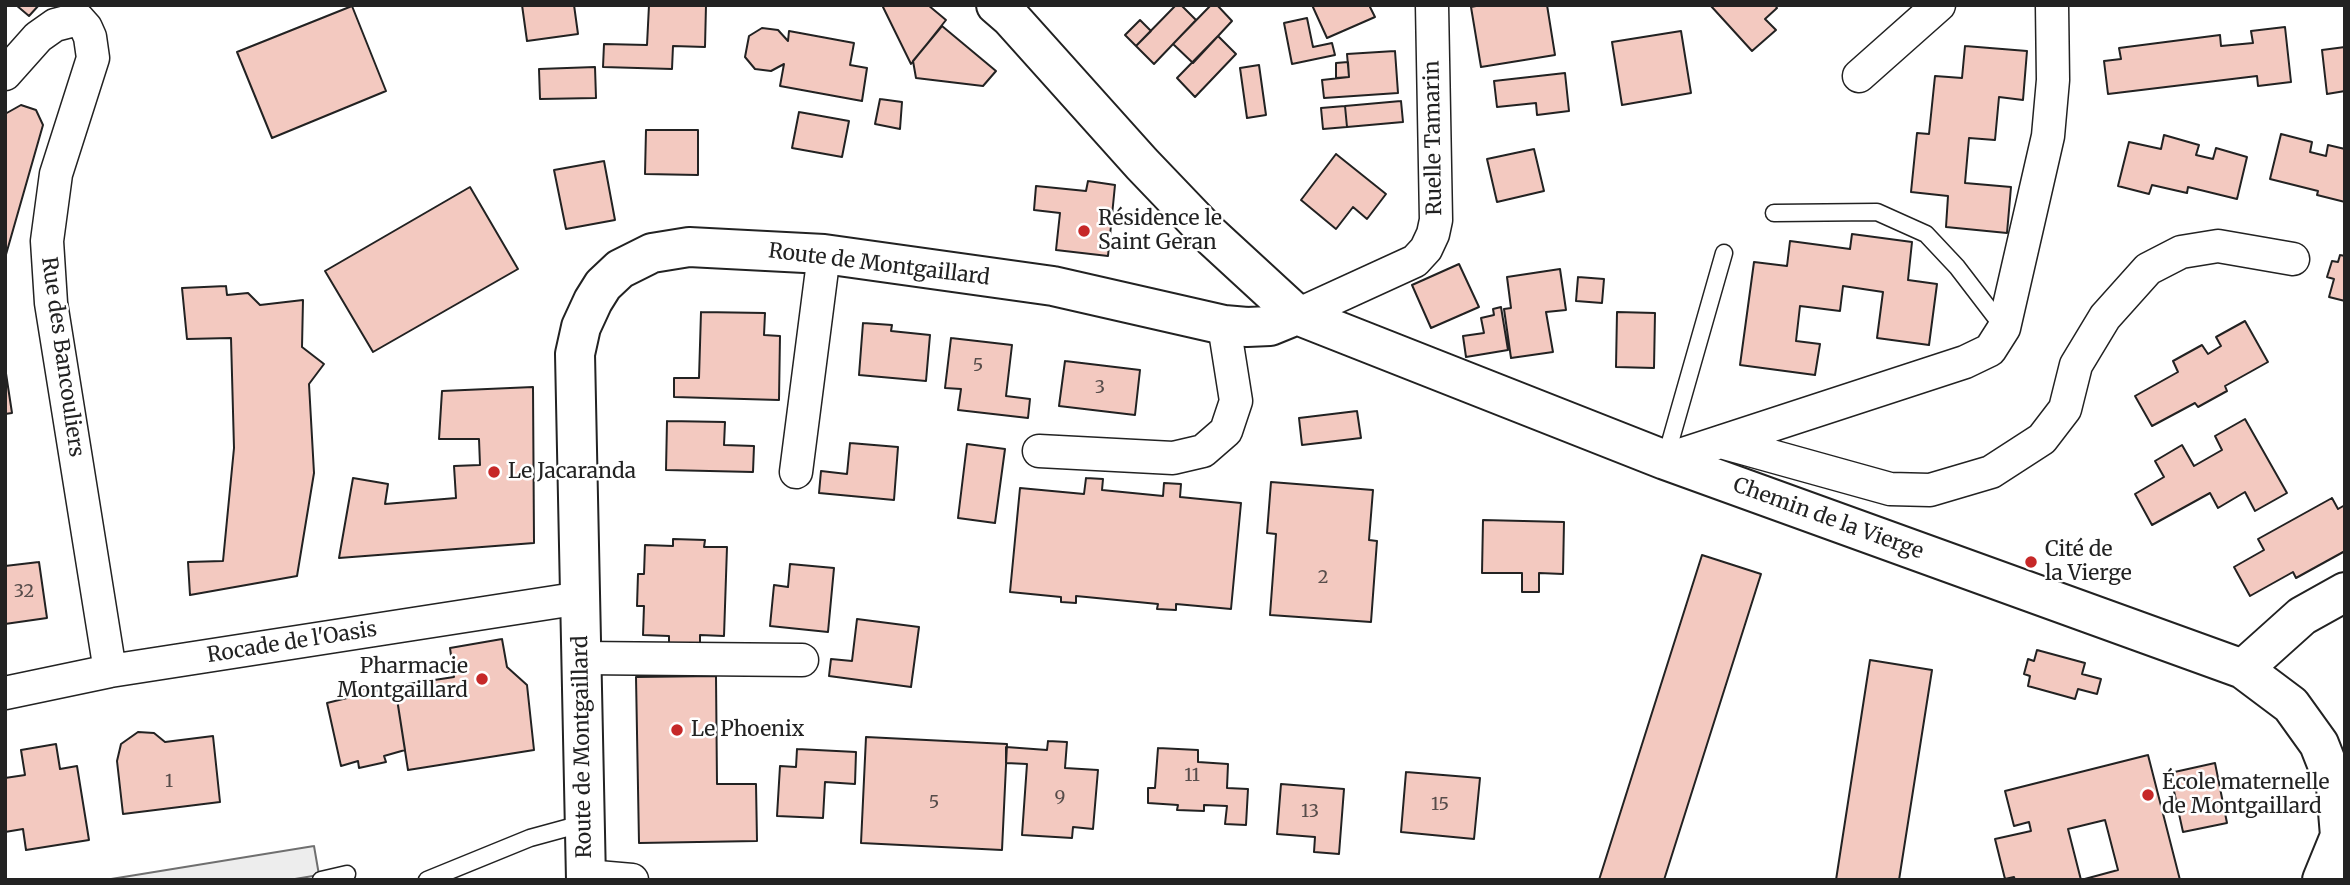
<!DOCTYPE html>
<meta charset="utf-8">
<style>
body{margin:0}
#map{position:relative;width:2350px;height:885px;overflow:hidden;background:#fff;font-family:Merriweather,serif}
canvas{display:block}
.frame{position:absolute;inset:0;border:7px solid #222;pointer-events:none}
</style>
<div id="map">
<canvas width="2350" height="885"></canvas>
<div class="frame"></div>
</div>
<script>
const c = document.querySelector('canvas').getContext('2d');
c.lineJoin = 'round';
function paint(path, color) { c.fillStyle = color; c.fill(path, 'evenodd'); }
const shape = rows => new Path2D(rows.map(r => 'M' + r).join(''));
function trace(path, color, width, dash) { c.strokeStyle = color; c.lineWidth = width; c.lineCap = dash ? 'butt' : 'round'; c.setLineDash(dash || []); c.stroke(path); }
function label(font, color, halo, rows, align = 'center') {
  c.font = font + ' Merriweather,serif'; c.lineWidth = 5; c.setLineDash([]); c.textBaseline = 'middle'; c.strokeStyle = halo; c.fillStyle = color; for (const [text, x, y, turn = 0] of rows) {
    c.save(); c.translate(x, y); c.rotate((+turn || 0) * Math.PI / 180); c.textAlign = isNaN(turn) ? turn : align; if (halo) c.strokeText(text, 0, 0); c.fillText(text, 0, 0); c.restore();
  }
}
const parking = shape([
 [314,846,319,875,289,880,105,880,314,846]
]);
paint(parking, '#ededed');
trace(parking, '#6f6f6f', 2);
const building = shape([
 [16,5,39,5,29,16,16,5],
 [522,5,574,5,578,34,527,41,522,5],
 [649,5,706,5,705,47,673,46,672,69,603,67,604,44,647,45,649,5],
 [882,5,928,5,946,20,911,64,882,5],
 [1176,5,1181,5,1196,20,1154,64,1136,46,1176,5],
 [1211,5,1217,5,1232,21,1193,63,1173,44,1211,5],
 [1312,5,1369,5,1375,17,1327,38,1312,5],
 [1481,5,1547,5,1555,55,1481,67,1471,7,1481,5],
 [1775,5,1777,8,1765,19,1776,30,1752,51,1711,6,1775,5],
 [352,6,386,91,272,138,237,52,352,6],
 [1307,18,1313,47,1332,43,1335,55,1292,64,1284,23,1307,18],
 [1140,20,1151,31,1136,46,1125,35,1140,20],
 [942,26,996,71,983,86,916,78,913,61,942,26],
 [2285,27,2291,82,2258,86,2257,76,2108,94,2104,61,2121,59,2119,48,2220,35,2221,46,2253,43,2251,31,2285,27],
 [762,28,778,30,788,41,789,31,854,43,850,65,867,68,862,101,780,86,784,64,771,71,755,69,745,57,749,36,762,28],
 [1681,31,1691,93,1622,105,1612,42,1681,31],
 [1218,36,1236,54,1195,97,1177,78,1218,36],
 [1965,46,2027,51,2023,100,1999,97,1995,140,1969,138,1965,183,2011,187,2007,233,1946,227,1948,196,1911,192,1917,133,1929,134,1935,76,1962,78,1965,46],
 [2345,47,2345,91,2327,94,2322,50,2345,47],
 [1395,51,1398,93,1324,98,1322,80,1349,77,1347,54,1395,51],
 [1348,62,1349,77,1336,78,1336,63,1348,62],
 [1259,65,1266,115,1247,118,1240,68,1259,65],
 [595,67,596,98,540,99,539,69,595,67],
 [1565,73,1569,111,1537,115,1536,103,1497,107,1494,81,1565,73],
 [880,99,902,102,900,129,875,124,880,99],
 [1401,101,1403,122,1347,127,1345,106,1401,101],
 [21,105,36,110,43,125,5,258,5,114,21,105],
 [1345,106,1347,127,1323,129,1321,108,1345,106],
 [799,112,849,121,842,157,792,148,799,112],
 [646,130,698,130,698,175,645,174,646,130],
 [2281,134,2312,142,2310,152,2326,156,2328,145,2345,149,2345,202,2317,195,2318,191,2270,179,2281,134],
 [2164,135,2199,145,2196,155,2213,159,2216,148,2247,157,2237,199,2188,187,2187,193,2152,185,2149,194,2118,186,2129,142,2161,149,2164,135],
 [1534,149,1544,191,1497,202,1487,159,1534,149],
 [1336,154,1386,194,1367,219,1353,207,1336,229,1301,200,1336,154],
 [604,161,615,220,566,229,554,170,604,161],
 [1088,181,1115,185,1108,256,1056,250,1060,213,1034,210,1036,186,1086,191,1088,181],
 [470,187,518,269,373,352,325,271,470,187],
 [1852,234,1912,242,1908,280,1937,284,1929,345,1877,338,1883,292,1843,286,1840,311,1800,306,1796,341,1820,344,1815,375,1740,365,1754,262,1787,266,1790,241,1850,249,1852,234],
 [2340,255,2345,256,2345,301,2329,297,2334,279,2327,277,2332,261,2338,262,2340,255],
 [1459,264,1479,307,1431,328,1412,285,1459,264],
 [1560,269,1566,310,1546,312,1553,352,1511,358,1504,309,1511,308,1507,277,1560,269],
 [1578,277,1604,279,1602,303,1576,301,1578,277],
 [226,286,227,295,248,293,260,305,303,300,302,347,324,364,309,384,314,473,297,576,190,595,188,562,223,561,234,448,231,338,187,339,182,288,226,286],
 [1501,307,1508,350,1466,357,1463,336,1484,333,1481,318,1494,315,1493,309,1501,307],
 [701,312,765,313,764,335,780,336,779,400,674,397,674,378,699,378,701,312],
 [1617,312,1655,313,1654,368,1616,367,1617,312],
 [2245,321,2268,362,2225,386,2227,391,2198,407,2195,403,2152,426,2135,396,2178,372,2173,361,2202,345,2208,354,2221,346,2216,337,2245,321],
 [863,323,892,325,891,331,930,335,926,381,859,375,863,323],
 [951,338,1012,345,1006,396,1030,399,1028,418,958,410,961,389,945,388,951,338],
 [1065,361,1140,370,1135,415,1059,406,1065,361],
 [5,367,12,413,5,414,5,367],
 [533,387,534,543,339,558,353,478,388,484,385,504,456,498,454,466,480,465,479,439,439,439,442,391,533,387],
 [1357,411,1361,438,1302,445,1299,418,1357,411],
 [2245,419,2287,493,2255,511,2245,492,2218,508,2210,493,2152,525,2135,494,2164,477,2155,461,2182,445,2194,466,2222,450,2215,436,2245,419],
 [667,421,725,422,724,445,754,446,753,472,666,470,667,421],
 [850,443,898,447,894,500,819,493,821,471,847,474,850,443],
 [967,444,1005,449,995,523,958,518,967,444],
 [1086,478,1103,479,1102,490,1163,496,1164,483,1181,484,1180,497,1241,503,1231,609,1176,604,1176,610,1157,609,1158,604,1076,596,1076,603,1061,602,1061,597,1010,592,1020,488,1084,494,1086,478],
 [1271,482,1373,490,1369,540,1377,541,1371,622,1270,615,1276,534,1267,533,1271,482],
 [2332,498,2338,509,2345,505,2345,551,2296,578,2293,572,2250,596,2234,567,2264,550,2258,539,2332,498],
 [1483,520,1564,522,1563,574,1539,573,1539,592,1522,592,1522,573,1482,573,1483,520],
 [673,539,705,540,704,547,727,547,724,636,700,635,700,644,669,643,669,636,643,635,644,606,637,606,638,574,644,574,645,545,673,546,673,539],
 [1702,555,1761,574,1664,880,1599,880,1702,555],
 [39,562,47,618,5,624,5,566,39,562],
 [790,564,834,568,828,632,770,626,774,585,788,587,790,564],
 [857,619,919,627,911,687,829,676,831,659,852,661,857,619],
 [502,639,507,667,527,685,534,750,408,770,395,686,454,677,450,648,502,639],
 [2037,650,2085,663,2082,674,2101,679,2097,694,2078,689,2075,699,2028,686,2030,676,2024,674,2028,659,2034,661,2037,650],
 [1870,660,1932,670,1899,880,1836,880,1870,660],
 [716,676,717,784,756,784,757,841,639,843,636,677,716,676],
 [395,686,405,750,384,756,386,762,359,768,358,761,341,766,327,703,347,698,346,693,368,688,369,693,395,686],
 [138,732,154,733,165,742,213,736,220,802,123,814,117,761,121,744,138,732],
 [866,737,1007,744,1002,850,861,843,866,737],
 [1048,741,1067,742,1065,768,1098,770,1093,829,1073,827,1072,838,1022,835,1027,764,1006,763,1006,747,1047,750,1048,741],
 [56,744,60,769,77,766,89,840,26,850,23,829,5,832,5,778,25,775,21,750,56,744],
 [1158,748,1198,750,1198,762,1228,764,1227,788,1248,789,1246,825,1225,824,1227,806,1204,805,1204,811,1177,810,1178,805,1148,803,1148,788,1155,788,1158,748],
 [797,749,856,752,855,784,825,782,823,818,777,816,780,766,796,767,797,749],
 [2148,755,2180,880,2015,880,2014,877,2005,879,1995,839,2031,831,2029,822,2014,826,2005,791,2148,755],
 [2105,820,2118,870,2081,880,2068,829,2105,820],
 [2215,763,2227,823,2183,832,2170,773,2215,763],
 [1406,772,1480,778,1474,839,1401,832,1406,772],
 [1281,784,1344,789,1339,854,1314,852,1315,837,1277,834,1281,784]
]);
paint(building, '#f3c9c0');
trace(building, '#222', 2);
const service = shape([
 [1774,213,1877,212,1926,234,1957,267,2003,327],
 [1665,460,1724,253],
 [321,880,347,874],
 [427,880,530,838,585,823]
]);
const minor = shape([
 [5,74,38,37,55,25,78,19,86,28,90,37,93,58,56,174,47,241,51,303,110,671],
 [1859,76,1939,5],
 [1297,315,1415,261,1426,249,1433,234,1436,220,1432,5],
 [1721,442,1890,489,1930,490,1991,472,2042,439,2065,409,2076,365,2105,317,2148,269,2181,252,2218,246,2293,259],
 [1039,451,1173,458,1203,451,1226,431,1236,401,1224,325],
 [1665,460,1965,362,1990,350,2004,328,2048,136,2053,80,2052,5],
 [796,472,824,254],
 [581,658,802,660],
 [5,693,110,671,581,598],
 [586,876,632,880]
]);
const tertiary = shape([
 [996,5,1011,18,1142,164,1209,234,1297,315,1665,460,2243,669,2291,705,2319,744,2336,787,2340,836,2322,880],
 [2243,669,2302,616,2345,592],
 [586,880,575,354,581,327,593,301,603,285,620,269,652,253,689,247,824,254,1053,286,1224,325,1247,327,1270,326,1297,315]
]);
trace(service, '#222', 19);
trace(minor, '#222', 35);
trace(tertiary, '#222', 42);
trace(service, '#fff', 16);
trace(minor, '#fff', 32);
trace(tertiary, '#fff', 38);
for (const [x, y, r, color] of [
 [1084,231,7,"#c62828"],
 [494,472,7,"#c62828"],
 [2031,562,7,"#c62828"],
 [482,679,7,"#c62828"],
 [677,730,7,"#c62828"],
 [2148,795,7,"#c62828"]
]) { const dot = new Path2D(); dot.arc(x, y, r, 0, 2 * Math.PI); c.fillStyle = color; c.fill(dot); trace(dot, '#fff', 2.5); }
label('18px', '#564c4a', null, [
 ["5",978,366],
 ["3",1100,388],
 ["2",1323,578],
 ["32",24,592],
 ["11",1192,776],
 ["1",169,782],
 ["9",1060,798],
 ["5",934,803],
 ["15",1440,805],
 ["13",1310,812]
]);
label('21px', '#222', '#fff', [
 ["Ruelle Tamarin",1434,138,-91],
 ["Route de Montgaillard",879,265,7],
 ["Rue des Bancouliers",62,357,82],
 ["Chemin de la Vierge",1828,519,20],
 ["Rocade de l'Oasis",292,643,-9],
 ["Route de Montgaillard",583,747,-91]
]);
label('21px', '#222', '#fff', [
 ["Résidence le",1098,219],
 ["Saint Geran",1098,243],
 ["Le Jacaranda",508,472],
 ["Cité de",2045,550],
 ["la Vierge",2045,574],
 ["Pharmacie",468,667,"right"],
 ["Montgaillard",468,691,"right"],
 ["Le Phoenix",691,730],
 ["École maternelle",2162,783],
 ["de Montgaillard",2162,807]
], 'left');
</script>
